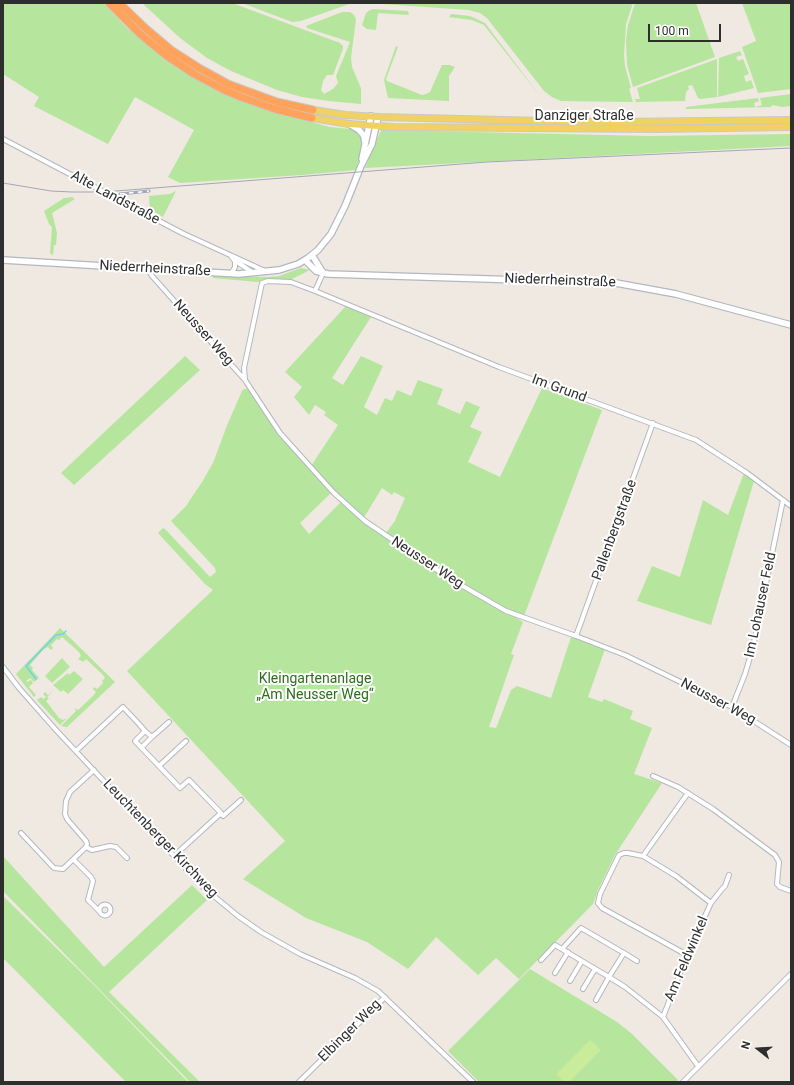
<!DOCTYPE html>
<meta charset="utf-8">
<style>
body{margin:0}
#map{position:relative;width:794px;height:1085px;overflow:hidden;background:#efe9e1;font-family:Roboto,sans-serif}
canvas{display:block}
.frame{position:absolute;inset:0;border:4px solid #2e2e2e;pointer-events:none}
.north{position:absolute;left:738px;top:1029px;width:40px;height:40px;-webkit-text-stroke:3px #fff;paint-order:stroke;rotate:287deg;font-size:11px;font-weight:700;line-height:16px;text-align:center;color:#2e2e2e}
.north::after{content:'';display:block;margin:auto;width:14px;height:18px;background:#2e2e2e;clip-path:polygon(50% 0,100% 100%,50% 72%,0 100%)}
.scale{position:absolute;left:648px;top:24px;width:73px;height:18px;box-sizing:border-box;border:2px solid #2e2e2e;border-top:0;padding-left:5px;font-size:12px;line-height:14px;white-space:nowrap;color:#2e2e2e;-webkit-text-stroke:3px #fff;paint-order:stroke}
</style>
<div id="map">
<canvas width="794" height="1085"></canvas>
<div class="frame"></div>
<div class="north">N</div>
<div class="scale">100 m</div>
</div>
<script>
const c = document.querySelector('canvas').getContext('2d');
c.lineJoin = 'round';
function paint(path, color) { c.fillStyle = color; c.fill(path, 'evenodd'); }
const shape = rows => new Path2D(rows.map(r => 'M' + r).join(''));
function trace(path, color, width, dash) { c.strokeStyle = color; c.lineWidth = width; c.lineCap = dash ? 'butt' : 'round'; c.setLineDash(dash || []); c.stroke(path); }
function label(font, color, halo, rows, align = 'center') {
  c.font = font + ' Roboto,sans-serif'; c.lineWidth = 4; c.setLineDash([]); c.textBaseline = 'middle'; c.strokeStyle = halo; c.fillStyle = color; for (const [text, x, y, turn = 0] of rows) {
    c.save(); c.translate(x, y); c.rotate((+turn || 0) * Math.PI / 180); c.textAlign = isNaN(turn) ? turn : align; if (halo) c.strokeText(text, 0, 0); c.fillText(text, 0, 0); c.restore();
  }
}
paint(shape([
 [3,3,103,3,127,28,157,52,223,93,239,100,273,112,330,127,350,129,357,132,362,138,363,141,356,170,302,175,180,183,168,177,194,130,135,97,108,144,34,106,39,97,3,74],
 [142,3,232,3,340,43,343,46,343,49,333,75,327,75,323,81,321,90,324,94,333,89,338,83,336,76,350,42,307,28,306,26,342,12,350,12,354,15,356,19,351,58,352,67,361,88,361,104,329,101,302,97,277,90,231,71,207,58,180,38],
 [242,3,352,3,301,21,292,22],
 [368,3,633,3,626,24,624,55,625,66,631,88,629,89,633,102,561,101,552,97,544,91,487,18,480,13,469,10],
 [635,3,696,3,715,57,633,87,627,65,626,40,628,25],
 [742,3,791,3,791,89,758,93,742,47,756,41],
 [373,9,408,11,409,15,378,13,376,30,367,29,362,25,366,13,370,10],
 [451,14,470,16,485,23,540,96,484,25,472,20,449,17],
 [396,46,398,47,386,79,387,81,422,95,426,94,430,92,442,65,449,65,455,67,449,76,449,101,388,98,384,80],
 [740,51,742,55,736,57,738,61,743,59,749,74,744,76,746,82,751,80,754,88,718,97,719,58],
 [717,59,717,97,701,99,698,98,692,85,688,86,689,89,686,92,685,101,636,102,635,99,640,99,637,88],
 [791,94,791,106,782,107,772,105,771,107,686,109,686,107,758,98,759,101,754,103,755,107,762,105,760,98],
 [381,130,649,136,791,134,791,146,365,168],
 [176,191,163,217,150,210,149,196,170,194],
 [72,197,75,199,52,213,57,233,56,245,54,245,53,255,51,254,50,253,52,227,49,224,44,211,64,198],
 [301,268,310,270,290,280,269,278,258,282,213,278,213,276,267,277,279,276],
 [346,306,371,317,332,378,343,385,361,356,383,366,364,407,377,415,385,398,392,401,397,390,411,396,418,380,443,389,437,404,460,414,466,401,480,407,470,427,482,432,468,462,500,477,542,388,602,410,524,616,509,611,464,586,385,534,395,521,396,518,405,498,394,492,392,495,382,488,363,519,311,466,338,425,324,415,326,412,315,405,309,415,294,397,302,387,285,372],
 [185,356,200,370,74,485,61,473],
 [244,389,249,389,279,435,332,492,300,523,309,534,341,502,366,523,523,622,511,654,514,655,489,727,496,728,511,690,517,686,551,698,571,637,605,649,588,697,602,702,604,699,633,711,630,719,652,728,634,774,662,783,615,855,598,890,593,904,519,979,496,958,478,975,436,937,408,969,367,942,306,918,243,879,285,841,127,671,213,590,205,584,158,533,163,528,165,529,210,577,216,572,215,568,171,521,186,506,202,482,213,463,228,423,242,391],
 [744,473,754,481,711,625,637,601,652,566,680,577,703,500,728,515],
 [60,628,115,682,67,727,61,726,76,711,74,708,78,710,93,696,96,692,93,689,94,687,97,689,103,683,102,681,105,678,102,674,86,659,83,662,80,660,78,659,81,656,79,652,62,637,59,640,57,639,51,645,53,648,51,650,48,647,44,649,30,665,33,668,32,670,39,678,34,682,30,678,26,681,27,682,31,680,33,683,29,687,36,695,34,697,16,674],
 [62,658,70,667,52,683,45,676],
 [74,671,83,679,68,694,63,690,61,692,53,685,68,673,69,675],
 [55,689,47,697,49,698,46,701,59,718,63,720,67,718,60,725,37,700,41,697,43,699,46,697,43,694,45,692,48,695],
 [3,856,104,967,192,885,207,900,109,992,200,1082,190,1082,3,891],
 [3,896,93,984,188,1082,126,1082,3,958],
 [530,969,617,1022,631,1033,678,1080,677,1082,479,1082,448,1051]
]), '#b6e59e');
paint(shape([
 [590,1040,601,1050,569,1082,564,1082,556,1074]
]), '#c9ec9a');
trace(shape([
 [36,679,26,666,56,635,63,634,66,631]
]), '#75cff0', 1.5);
const street = shape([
 [3,139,182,233,265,271],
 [231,256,234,260,252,272],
 [148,269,152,276,245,380,280,433,334,493,365,521,449,578,506,611,576,636,625,655,732,707,791,745],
 [231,274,235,267,235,260],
 [315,291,499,367,696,440,747,473,791,506],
 [245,379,244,368,262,283,268,281,291,282,315,291,323,273],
 [576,636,653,423],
 [3,667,19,688,56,730,203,887,238,916,261,932,300,954,355,978,378,991,473,1082],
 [732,707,745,674,753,647,783,500],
 [152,737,169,722],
 [142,747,152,737,145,731],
 [76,751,123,707,139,724,145,731,135,741,180,788,189,780,221,813,174,856],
 [159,766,186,741],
 [653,776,678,787,713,809,775,855,779,862,777,884,780,887,791,891],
 [221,813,223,816,241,800],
 [21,833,54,868,63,869,86,847,87,844,86,841,67,819,65,814,66,801,70,792,94,770],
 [86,847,92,850,110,846,116,847,127,858],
 [643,856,676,876,711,903,687,955,663,1017],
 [74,860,91,877,93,881,88,900,99,911],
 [711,903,722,889,725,886,729,875],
 '99.5 910a5.5 5.5 0 1 1 11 0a5.5 5.5 0 1 1-11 0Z',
 [624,953,637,961],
 [687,955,602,908,598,903,600,894,619,855,624,853,628,853,643,856,688,793],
 [541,960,555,945,609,977,624,953,581,928,562,949],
 [555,973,568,952],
 [570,981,582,961],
 [583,989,595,969],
 [596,1000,609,977,625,987,663,1017,698,1066],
 [299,1082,385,997],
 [683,1082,791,974]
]);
const secondary = shape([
 [349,124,359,130,364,136,365,143],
 [362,159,371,116],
 [312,255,323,273],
 [3,260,239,274,279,270,298,264,308,258,318,250,331,234,345,206,361,166,372,144,378,117],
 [305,260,316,271,328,274,616,283,676,294,791,325]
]);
const primary = shape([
 [313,110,346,115,378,117,546,121,614,122,791,120],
 [312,118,349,124,394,127,657,129,791,127]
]);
const highway = shape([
 [109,3,140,34,167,56,194,74,224,90,241,97,275,109,312,118],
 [119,3,145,28,171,50,199,68,228,84,244,90,277,102,313,110]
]);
trace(street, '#b4b7c1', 6);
trace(secondary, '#b4b7c1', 8);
trace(primary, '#c9c9c9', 8);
trace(highway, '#c9c9c9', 9);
trace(street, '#fff', 4);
trace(secondary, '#fff', 5.5);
trace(primary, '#f2d163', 6);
trace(highway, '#ffa35c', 7);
trace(shape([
 [3,183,51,191,72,192,103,192,487,162,791,148]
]), '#a3a6b8', 1);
const rail = shape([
 [120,194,149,191]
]);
trace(rail, '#a3a6b8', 3);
trace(rail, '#fff', 1.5, [4.5]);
label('14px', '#2e2e2e', '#fff', [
 ["Danziger Straße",584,116],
 ["Alte Landstraße",115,198,28],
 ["Niederrheinstraße",155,269,3],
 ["Niederrheinstraße",560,281,2],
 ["Neusser Weg",203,333,48],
 ["Im Grund",559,389,20],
 ["Pallenbergstraße",615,530,-70],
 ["Neusser Weg",427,563,33],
 ["Im Lohauser Feld",761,605,-78],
 ["Neusser Weg",718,702,28],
 ["Leuchtenberger Kirchweg",160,839,46],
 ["Am Feldwinkel",687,959,-67],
 ["Elbinger Weg",350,1031,-45]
]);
label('14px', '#2c6e1b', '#fff', [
 ["Kleingartenanlage",315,679],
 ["„Am Neusser Weg“",315,695]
]);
</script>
